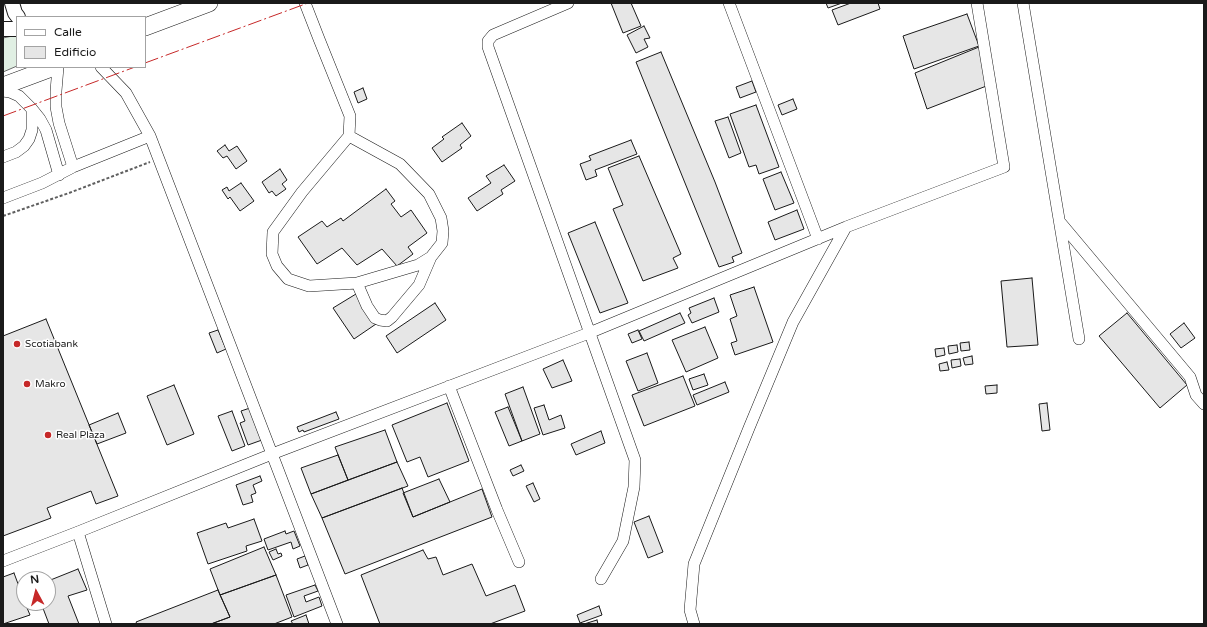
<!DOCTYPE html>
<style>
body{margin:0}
#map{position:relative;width:1207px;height:627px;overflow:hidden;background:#fff;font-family:"Varela Round",sans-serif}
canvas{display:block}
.frame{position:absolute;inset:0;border:4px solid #1a1a1a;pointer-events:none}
.legend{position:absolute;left:16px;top:16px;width:130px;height:52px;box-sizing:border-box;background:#fff;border:1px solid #a3a3a3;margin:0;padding:5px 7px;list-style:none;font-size:12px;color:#1a1a1a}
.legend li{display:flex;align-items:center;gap:8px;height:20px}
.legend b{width:20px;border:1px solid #a3a3a3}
.north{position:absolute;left:16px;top:571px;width:40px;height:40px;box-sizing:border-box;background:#fff;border:1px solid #a3a3a3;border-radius:50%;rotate:353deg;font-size:11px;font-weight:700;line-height:16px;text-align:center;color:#1a1a1a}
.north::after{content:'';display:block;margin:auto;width:14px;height:18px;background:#c62828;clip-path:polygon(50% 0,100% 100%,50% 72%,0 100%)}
</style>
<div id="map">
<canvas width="1207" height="627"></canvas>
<div class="frame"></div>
<ul class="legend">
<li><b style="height:5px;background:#fff"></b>Calle</li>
<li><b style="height:11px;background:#e6e6e6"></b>Edificio</li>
</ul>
<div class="north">N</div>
</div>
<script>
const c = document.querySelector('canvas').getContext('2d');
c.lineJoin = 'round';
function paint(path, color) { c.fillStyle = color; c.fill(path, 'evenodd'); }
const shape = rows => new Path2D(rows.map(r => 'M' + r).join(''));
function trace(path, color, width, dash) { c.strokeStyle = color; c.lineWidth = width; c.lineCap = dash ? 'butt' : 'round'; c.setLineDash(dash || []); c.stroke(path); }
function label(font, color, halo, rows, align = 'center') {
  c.font = font + ' "Varela Round",sans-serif'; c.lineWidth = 3; c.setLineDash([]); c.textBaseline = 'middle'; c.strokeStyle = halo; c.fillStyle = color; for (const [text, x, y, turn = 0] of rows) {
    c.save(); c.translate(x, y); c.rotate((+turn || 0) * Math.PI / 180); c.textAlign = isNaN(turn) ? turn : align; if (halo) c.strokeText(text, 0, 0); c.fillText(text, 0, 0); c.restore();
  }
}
const green = shape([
 [17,35,17,66,3,72,3,38,17,35]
]);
paint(green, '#e0efe3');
trace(green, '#6a6a6a', 1);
const building = shape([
 [611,3,631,3,641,26,623,33,611,3],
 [826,3,842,3,828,8,826,3],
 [851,3,878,3,880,9,838,25,832,10,851,3],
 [967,14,979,46,914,69,903,36,967,14],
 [644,26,650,38,644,39,648,47,636,53,627,35,644,26],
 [979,47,989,85,927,109,915,73,979,47],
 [661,52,715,182,742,253,732,257,734,262,719,267,636,62,661,52],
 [752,81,756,92,740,98,736,87,752,81],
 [363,88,367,99,358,103,354,92,363,88],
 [793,99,797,109,782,115,778,105,793,99],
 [756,105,779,167,759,174,756,165,749,167,730,114,756,105],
 [728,117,741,153,729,158,715,121,728,117],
 [462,123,471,136,460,145,462,148,442,162,432,148,444,139,442,137,462,123],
 [631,140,637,154,595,170,597,176,586,180,580,164,591,160,589,156,631,140],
 [225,145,229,151,237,146,247,161,236,169,227,156,223,158,217,151,225,145],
 [639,156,681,254,673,258,678,268,643,281,613,209,623,205,608,168,639,156],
 [504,165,515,181,501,190,503,194,477,211,468,198,491,183,486,176,504,165],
 [280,169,287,180,282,184,286,189,276,196,272,191,269,193,262,182,280,169],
 [781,172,794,203,775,210,763,179,781,172],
 [241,183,254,201,240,211,230,197,228,199,222,190,227,187,229,191,241,183],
 [386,189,395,201,391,204,401,217,411,210,427,233,408,247,413,254,397,266,382,249,357,265,342,248,317,264,298,237,322,221,327,227,341,218,343,221,386,189],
 [797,210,804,229,775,240,768,222,797,210],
 [595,222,628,303,600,313,568,233,595,222],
 [1032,278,1038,345,1007,347,1001,281,1032,278],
 [754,287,773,342,735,355,731,343,737,341,730,319,737,316,730,295,754,287],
 [356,294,376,324,354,339,333,308,356,294],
 [714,298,719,312,692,323,688,315,691,313,689,308,714,298],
 [435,303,446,320,397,353,386,336,435,303],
 [680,313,685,323,644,341,639,331,680,313],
 [1127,313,1187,385,1160,408,1099,336,1127,313],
 [46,319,118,496,96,504,91,491,47,508,51,518,3,536,3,336,46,319],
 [1184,323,1195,338,1181,348,1170,334,1184,323],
 [705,327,718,358,686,372,672,340,705,327],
 [218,330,226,349,217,353,209,333,218,330],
 [638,330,642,339,632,343,628,334,638,330],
 [969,342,970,350,961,351,960,343,969,342],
 [957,345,958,352,949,354,948,346,957,345],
 [944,348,945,355,936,357,935,349,944,348],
 [647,353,658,383,638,391,626,361,647,353],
 [972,356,973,364,965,365,963,358,972,356],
 [960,359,961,366,952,368,951,360,960,359],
 [563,360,572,381,552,388,543,369,563,360],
 [947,362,949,370,940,371,939,364,947,362],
 [704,374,708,385,693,390,689,379,704,374],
 [683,376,695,406,644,426,632,395,683,376],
 [725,382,729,392,697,405,693,395,725,382],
 [174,385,194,434,167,445,147,396,174,385],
 [997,385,997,393,986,394,985,386,997,385],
 [523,387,540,434,522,441,505,394,523,387],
 [447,403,469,461,428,477,420,457,407,462,392,425,447,403],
 [1047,403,1050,430,1042,431,1039,404,1047,403],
 [544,405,549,420,561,415,565,428,543,435,534,408,544,405],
 [508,407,522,441,509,446,495,412,508,407],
 [250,408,262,440,248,445,240,423,245,421,241,411,250,408],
 [232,411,245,446,232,451,218,416,232,411],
 [336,412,339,419,304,432,303,430,299,432,297,427,336,412],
 [118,413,126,433,97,444,89,425,118,413],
 [385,430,397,462,348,480,335,447,385,430],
 [601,431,605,443,576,455,571,444,601,431],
 [338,455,348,480,311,494,301,468,338,455],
 [397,462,408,486,322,518,311,494,397,462],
 [521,465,524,471,513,476,510,470,521,465],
 [260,476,262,481,253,485,256,493,251,495,253,502,243,505,236,485,260,476],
 [439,479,450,502,413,517,403,493,439,479],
 [533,483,540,499,534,502,526,486,533,483],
 [402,488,413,517,482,489,492,517,345,574,322,518,402,488],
 [649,516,663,552,648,558,634,522,649,516],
 [254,519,262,541,246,546,247,551,208,564,197,533,226,523,228,528,254,519],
 [285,531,286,534,294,531,300,546,293,549,291,542,268,550,264,539,285,531],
 [264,547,276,575,220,595,210,569,264,547],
 [276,549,278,554,281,553,282,556,273,560,269,552,276,549],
 [423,550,428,559,436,557,443,575,472,564,486,596,515,585,525,611,490,624,380,624,361,575,423,550],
 [305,556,308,565,300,568,297,559,305,556],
 [78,569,87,590,68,596,79,624,49,624,41,603,48,603,48,581,78,569],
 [14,573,24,600,24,603,25,603,30,615,3,624,3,577,14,573],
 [276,575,292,617,274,624,211,624,230,617,220,595,276,575],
 [315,585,318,591,304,596,306,602,319,597,322,606,294,617,286,595,315,585],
 [218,590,230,617,211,624,137,624,136,622,218,590],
 [599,606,602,615,580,623,577,615,599,606],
 [306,615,309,624,293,624,291,621,306,615],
 [597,620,598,624,584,624,597,620]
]);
paint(building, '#e6e6e6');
trace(building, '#1a1a1a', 1);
const minor = shape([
 [305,3,319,39,350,116,349,136,302,192,273,232,272,254,277,266,288,279,309,286,357,283,418,265,431,257,442,243,443,231,441,218,429,194,400,164,349,136],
 [568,3,493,35,488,41,488,47,635,460,634,487,623,541,601,579],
 [729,3,818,239],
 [1023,3,1079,339],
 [58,67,56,91,56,107,59,123,73,167],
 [101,67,126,93,150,136,272,454,337,624],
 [3,91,10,92,19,96,32,109,40,119,46,130,59,175],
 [3,157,16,152,24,146,29,139,32,130,32,109],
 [3,198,42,183,73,167,150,136],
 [1060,222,1190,377,1196,395,1204,404],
 [357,283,367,306,375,318,380,320,387,321,392,317,419,285,431,257],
 [449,386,497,510,519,562],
 [78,532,106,624],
 [3,561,78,532,272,454,589,333,846,227,1004,167,977,3],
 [694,624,690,610,694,564,749,428,793,322,846,227]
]);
const major = shape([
 [12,3,15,13,18,17],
 [3,29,17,29]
]);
const highway = shape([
 [145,27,209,3],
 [3,86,54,67]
]);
trace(minor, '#1a1a1a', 12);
trace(major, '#1a1a1a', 16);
trace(highway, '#1a1a1a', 18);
trace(shape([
 [3,216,69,193,150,162]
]), '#5f5f5f', 2, [3, 2]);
trace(minor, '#fff', 11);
trace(major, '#fff', 14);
trace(highway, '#fff', 17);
trace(shape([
 [145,63,308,3],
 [3,116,135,67]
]), '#c62828', 1, [14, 3, 2, 3]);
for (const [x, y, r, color] of [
 [17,344,4,"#c62828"],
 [27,384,4,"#c62828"],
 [48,435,4,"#c62828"]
]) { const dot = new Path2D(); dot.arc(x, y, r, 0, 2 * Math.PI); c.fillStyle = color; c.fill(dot); trace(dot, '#fff', 1.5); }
label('10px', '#1a1a1a', '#fff', [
 ["Scotiabank",25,344],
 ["Makro",35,384],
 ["Real Plaza",56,435]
], 'left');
</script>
